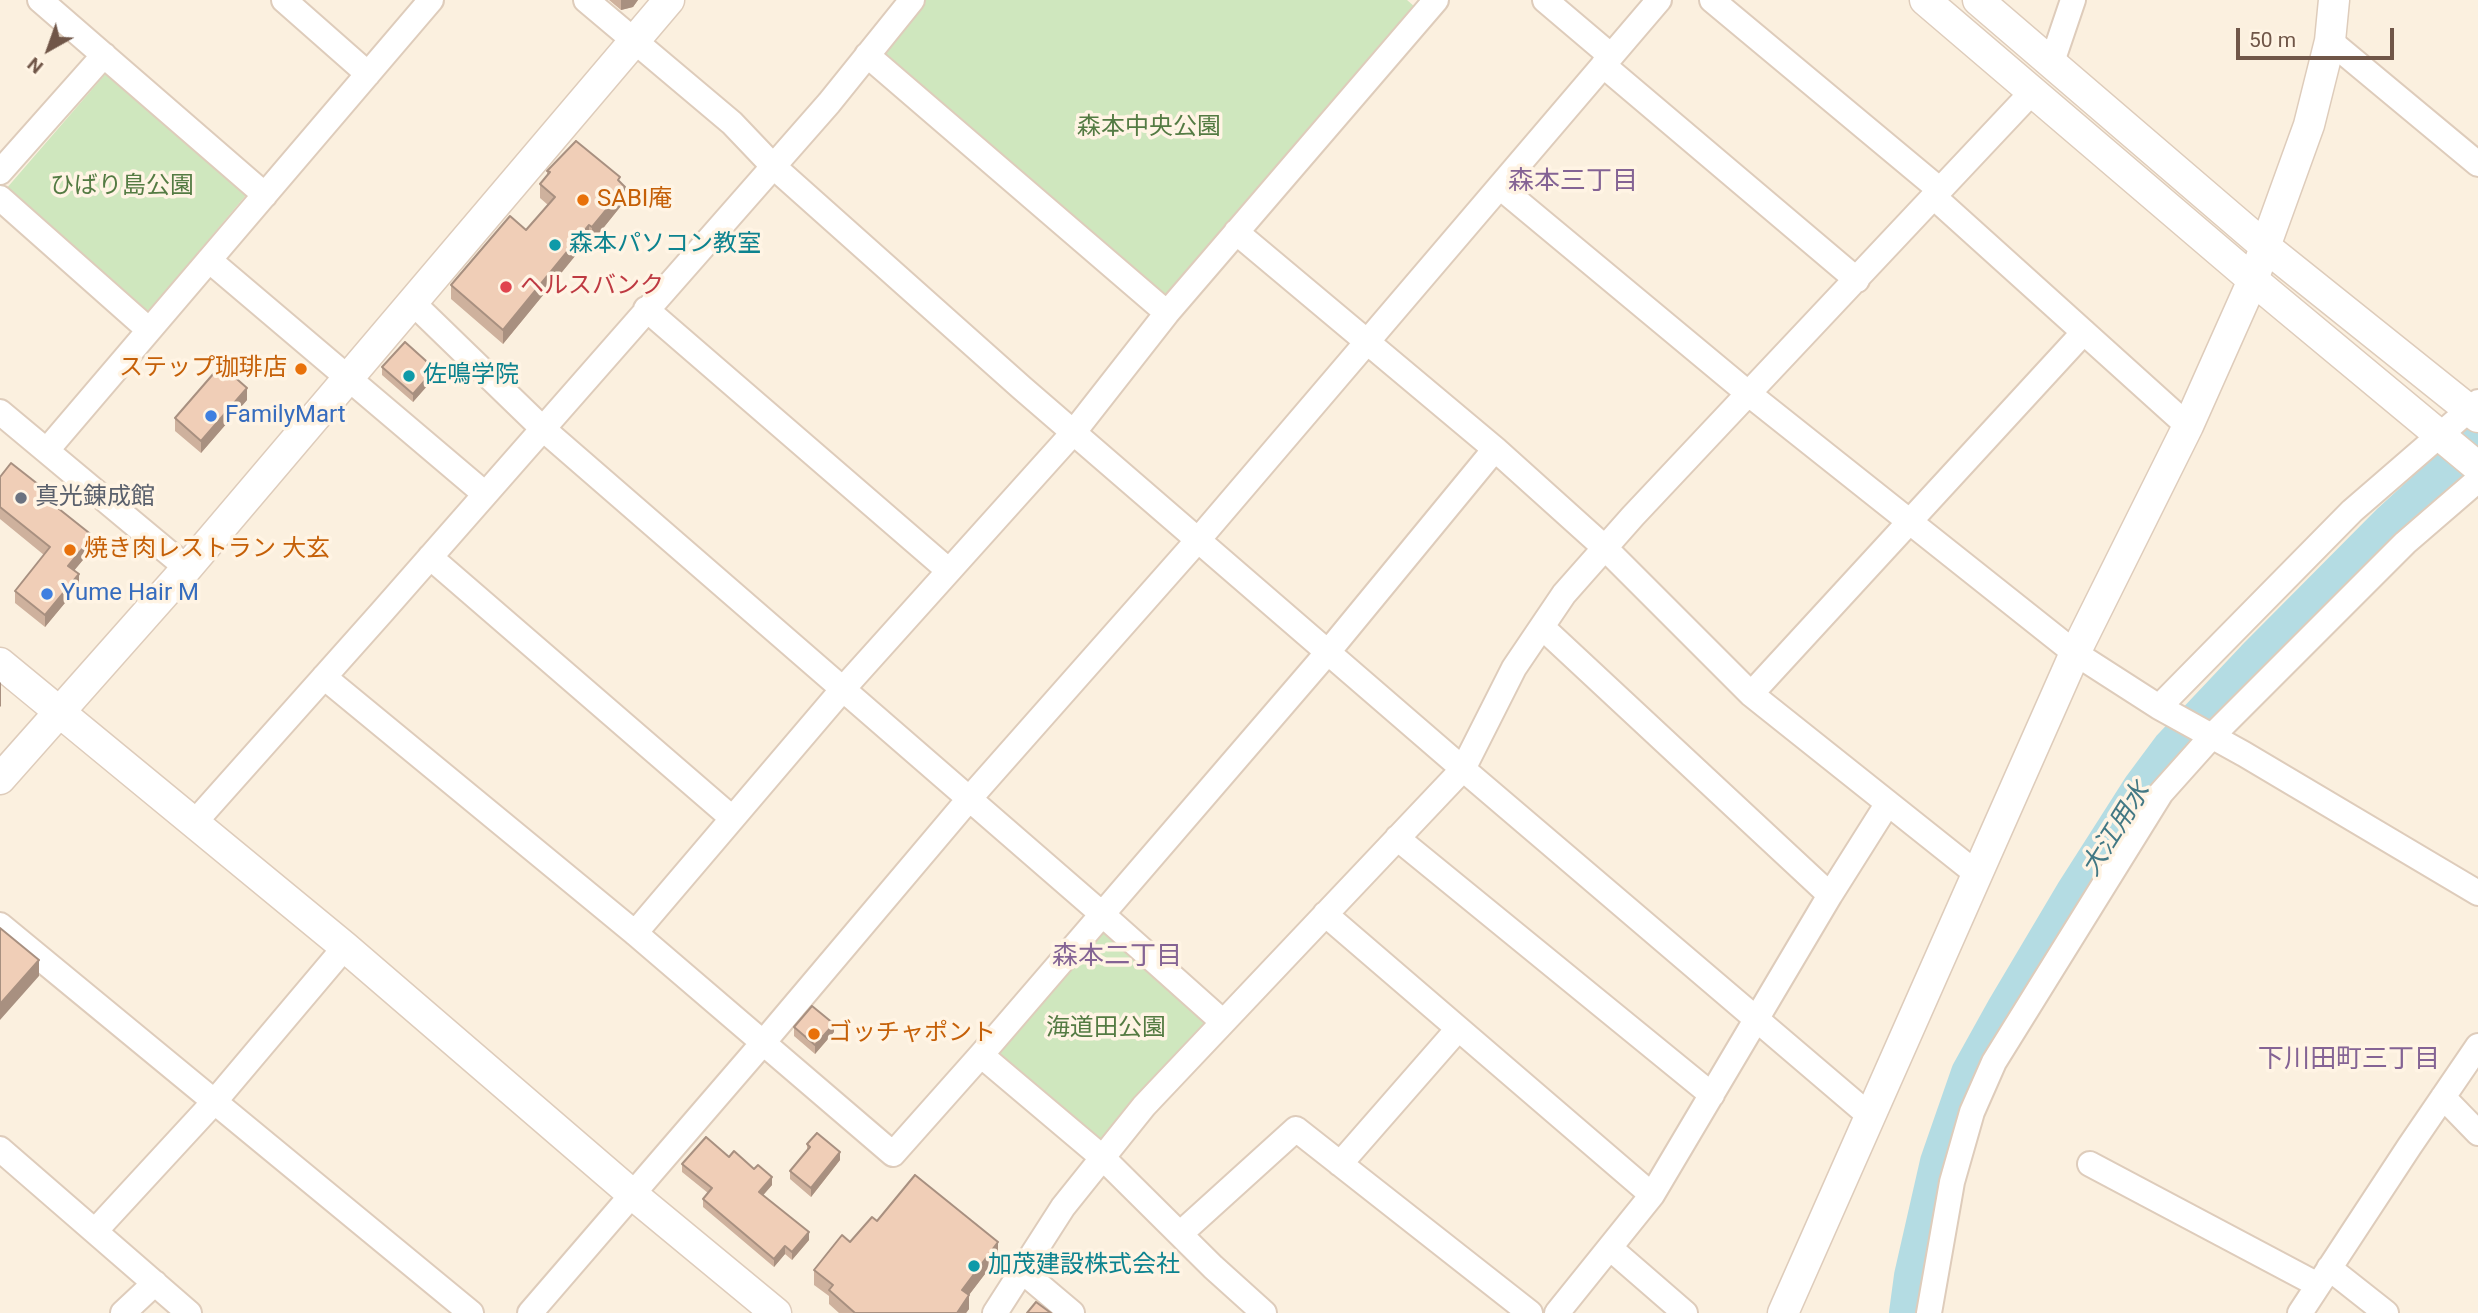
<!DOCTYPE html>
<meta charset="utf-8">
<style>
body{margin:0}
#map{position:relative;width:2478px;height:1313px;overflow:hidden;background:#fbf0df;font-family:Roboto,sans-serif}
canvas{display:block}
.north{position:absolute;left:14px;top:14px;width:70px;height:70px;-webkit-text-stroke:5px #fff4e4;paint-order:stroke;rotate:220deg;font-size:19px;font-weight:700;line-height:28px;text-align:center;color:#705648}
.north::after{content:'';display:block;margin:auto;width:24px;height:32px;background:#705648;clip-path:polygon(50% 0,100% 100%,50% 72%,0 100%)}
.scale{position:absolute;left:2236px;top:28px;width:158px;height:32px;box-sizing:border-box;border:4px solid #705648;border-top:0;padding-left:9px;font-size:21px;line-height:24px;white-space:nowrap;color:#705648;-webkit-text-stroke:5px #fff4e4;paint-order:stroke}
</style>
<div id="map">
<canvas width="2478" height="1313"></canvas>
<div class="north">N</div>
<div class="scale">50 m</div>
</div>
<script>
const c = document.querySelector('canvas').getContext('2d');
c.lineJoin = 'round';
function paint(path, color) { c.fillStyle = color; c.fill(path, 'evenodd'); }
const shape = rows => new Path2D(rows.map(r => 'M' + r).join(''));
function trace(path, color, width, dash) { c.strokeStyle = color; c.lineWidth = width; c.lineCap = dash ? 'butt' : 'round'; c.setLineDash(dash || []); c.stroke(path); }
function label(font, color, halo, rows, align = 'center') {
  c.font = font + ' Roboto,"Noto Sans JP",sans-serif'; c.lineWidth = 7; c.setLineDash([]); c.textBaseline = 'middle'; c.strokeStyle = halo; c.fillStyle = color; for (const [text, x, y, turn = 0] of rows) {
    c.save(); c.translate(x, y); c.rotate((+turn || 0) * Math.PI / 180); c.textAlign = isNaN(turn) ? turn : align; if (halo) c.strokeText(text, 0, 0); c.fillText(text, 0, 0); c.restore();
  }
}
paint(shape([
 [914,0,1407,0,1423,14,1160,306,867,55],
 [107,72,247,194,147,313,6,189],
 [1099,924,1209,1024,1099,1145,993,1053]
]), '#cfe7be');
trace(shape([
 [1908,1313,1913,1276,1939,1162,1970,1073,2005,1010,2075,892,2142,787,2171,748,2255,659,2391,522,2478,442]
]), '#b4dce3', 38);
const minor = shape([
 [40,0,265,195],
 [284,0,368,74],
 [586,0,732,123,773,166,1022,388,1463,769,1870,1116],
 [1545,0,1611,56],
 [1712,0,1940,190],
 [2330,41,2478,164],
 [867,55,1167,313],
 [2052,62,2073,0],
 [1603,65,1857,280],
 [0,172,104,55],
 [1500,187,1749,394,2075,653,2159,707,2244,754,2478,893],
 [1934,197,2188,426],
 [0,198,149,330],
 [1236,232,1495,449,1605,548,1751,694,1977,874],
 [209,260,485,494],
 [413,303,542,428,1102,914,1223,1022],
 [646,309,948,570],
 [0,412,187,568],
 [47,450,431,0],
 [430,557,732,818],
 [1542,627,1830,895],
 [324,677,635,933,893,1154,981,1055,1328,652,1495,449],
 [1751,694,2084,332],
 [2159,707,2352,511,2478,402],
 [194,823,382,612,829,103,912,0],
 [1397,838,1712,1095],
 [1325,914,1652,1195],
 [0,925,471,1313],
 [635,933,842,690,1073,433,1167,313,1436,0],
 [981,1055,1103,1158,1213,1267,1264,1313],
 [2443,1097,2478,1133],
 [0,1149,189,1313],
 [1340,1164,1458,1029],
 [2090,1164,2318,1285],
 [96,1230,215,1101,345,947],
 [1180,1234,1296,1129,1530,1313],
 [1610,1248,1685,1313],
 [2329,1268,2386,1313],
 [1021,1270,1072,1313],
 [123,1313,155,1283],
 [530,1313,762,1044,969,799,1198,540,1659,0],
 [995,1313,1063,1207,1144,1106,1463,769,1514,668,1564,594,1633,516,2033,91],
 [1557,1313,1652,1195,1830,895,1888,803],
 [1929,1313,1952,1182,1972,1112,1994,1062,2161,793,2212,736,2405,543,2478,480],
 [2300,1313,2409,1147,2478,1046]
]);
const tertiary = shape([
 [1925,0,2253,280,2478,467],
 [1978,0,2267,248,2478,417],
 [0,663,345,947,632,1194,776,1313],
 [0,779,187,568,669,0],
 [1783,1313,2075,653,2188,426,2253,280,2309,125,2330,41,2334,0]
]);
trace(minor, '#deccbb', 28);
trace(tertiary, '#deccbb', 33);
trace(minor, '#fff', 24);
trace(tertiary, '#fff', 30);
paint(shape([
 [609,0,638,0,633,7,621,10],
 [547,171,620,183,625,201,592,242,589,239,503,344,451,299,451,285,526,230,548,205,540,198,540,184,547,175],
 [382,367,435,377,413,402,382,375],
 [247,400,201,453,175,431,175,418],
 [0,477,53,504,93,548,74,570,79,586,45,627,15,603,15,591,44,555,0,519],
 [794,1027,834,1032,815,1054,794,1036],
 [807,1144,840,1160,811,1197,790,1179,790,1171,807,1150],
 [729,1157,772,1185,763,1195,809,1240,792,1260,785,1254,774,1267,703,1207,703,1199,708,1193,682,1172,682,1164],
 [877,1221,998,1257,969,1295,969,1309,966,1313,839,1313,829,1304,829,1296,814,1285,814,1270]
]), '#ceb19d');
paint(shape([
 [621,0,638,0,633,7,621,10],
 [625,187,625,201,592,242,592,227],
 [589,225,589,239,503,344,503,330],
 [435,369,435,377,413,402,413,394],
 [247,388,247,400,201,453,201,441],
 [93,536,93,548,68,578,68,566],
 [79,574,79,586,45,627,45,615],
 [1,682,1,706,0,707,0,683],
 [39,960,39,976,0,1020,0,1004],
 [834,1024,834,1032,815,1054,815,1045],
 [840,1152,840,1160,811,1197,811,1188],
 [772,1177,772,1185,759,1200,759,1192],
 [809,1232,809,1240,792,1260,792,1252],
 [998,1242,998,1257,962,1304,962,1290],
 [785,1246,785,1254,774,1267,774,1259],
 [969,1295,969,1309,966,1313,957,1313]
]), '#a89080');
const building = shape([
 [576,141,620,177,618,180,625,187,592,227,589,225,503,330,451,285,510,216,526,230,555,197,540,184,550,172,547,171,576,141],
 [405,342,435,369,413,394,382,367,405,342],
 [221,365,247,388,201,441,175,418,221,365],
 [11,463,53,496,49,501,93,536,68,566,79,574,45,615,15,591,50,547,0,507,0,477,11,463],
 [0,928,39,960,0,1004,0,928],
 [812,1006,834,1024,815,1045,794,1027,812,1006],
 [817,1133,840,1152,811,1188,790,1171,810,1147,807,1144,817,1133],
 [706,1137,729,1157,734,1151,754,1169,758,1165,772,1177,759,1192,809,1232,792,1252,785,1246,774,1259,703,1199,712,1188,682,1164,706,1137],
 [915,1175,998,1242,962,1290,969,1295,957,1313,855,1313,829,1290,833,1285,814,1270,842,1235,850,1242,872,1217,877,1221,915,1175],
 [1036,1302,1051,1313,1027,1313,1036,1302]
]);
paint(building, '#f0ceb7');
trace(building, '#a89080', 2);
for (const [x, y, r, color] of [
 [583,200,7,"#e8710a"],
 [555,245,7,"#0f9aa8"],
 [506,287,7,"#e0444e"],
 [301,369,7,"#e8710a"],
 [409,376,7,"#0f9aa8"],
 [211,416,7,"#3f7fe0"],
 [21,498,7,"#6b7280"],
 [70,550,7,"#e8710a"],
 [47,594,7,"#3f7fe0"],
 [814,1034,7,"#e8710a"],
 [974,1266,7,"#0f9aa8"]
]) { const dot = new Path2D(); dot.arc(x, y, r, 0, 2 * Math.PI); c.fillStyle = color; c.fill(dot); trace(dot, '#fff4e4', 2.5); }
label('24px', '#547b43', '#fff4e4', [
 ["森本中央公園",1149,128],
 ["ひばり島公園",122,187],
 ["海道田公園",1106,1029]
]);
label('24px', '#c56008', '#fff4e4', [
 ["SABI庵",597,200],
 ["ステップ珈琲店",287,369,"right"],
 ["焼き肉レストラン 大玄",84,550],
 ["ゴッチャポント",828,1034]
], 'left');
label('24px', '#0d838f', '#fff4e4', [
 ["森本パソコン教室",569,245],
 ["佐鳴学院",423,376],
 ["加茂建設株式会社",988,1266]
], 'left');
label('24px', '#be3a42', '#fff4e4', [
 ["ヘルスバンク",520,287]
], 'left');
label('24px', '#366cbe', '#fff4e4', [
 ["FamilyMart",225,416],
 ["Yume Hair M",61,594]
], 'left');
label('24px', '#5b616d', '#fff4e4', [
 ["真光錬成館",35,498]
], 'left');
label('26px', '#846394', '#fff4e4', [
 ["森本三丁目",1573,182],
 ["森本二丁目",1117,957],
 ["下川田町三丁目",2349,1060]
]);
label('italic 26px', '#427884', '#fff4e4', [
 ["大江用水",2117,830,-58]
]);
</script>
